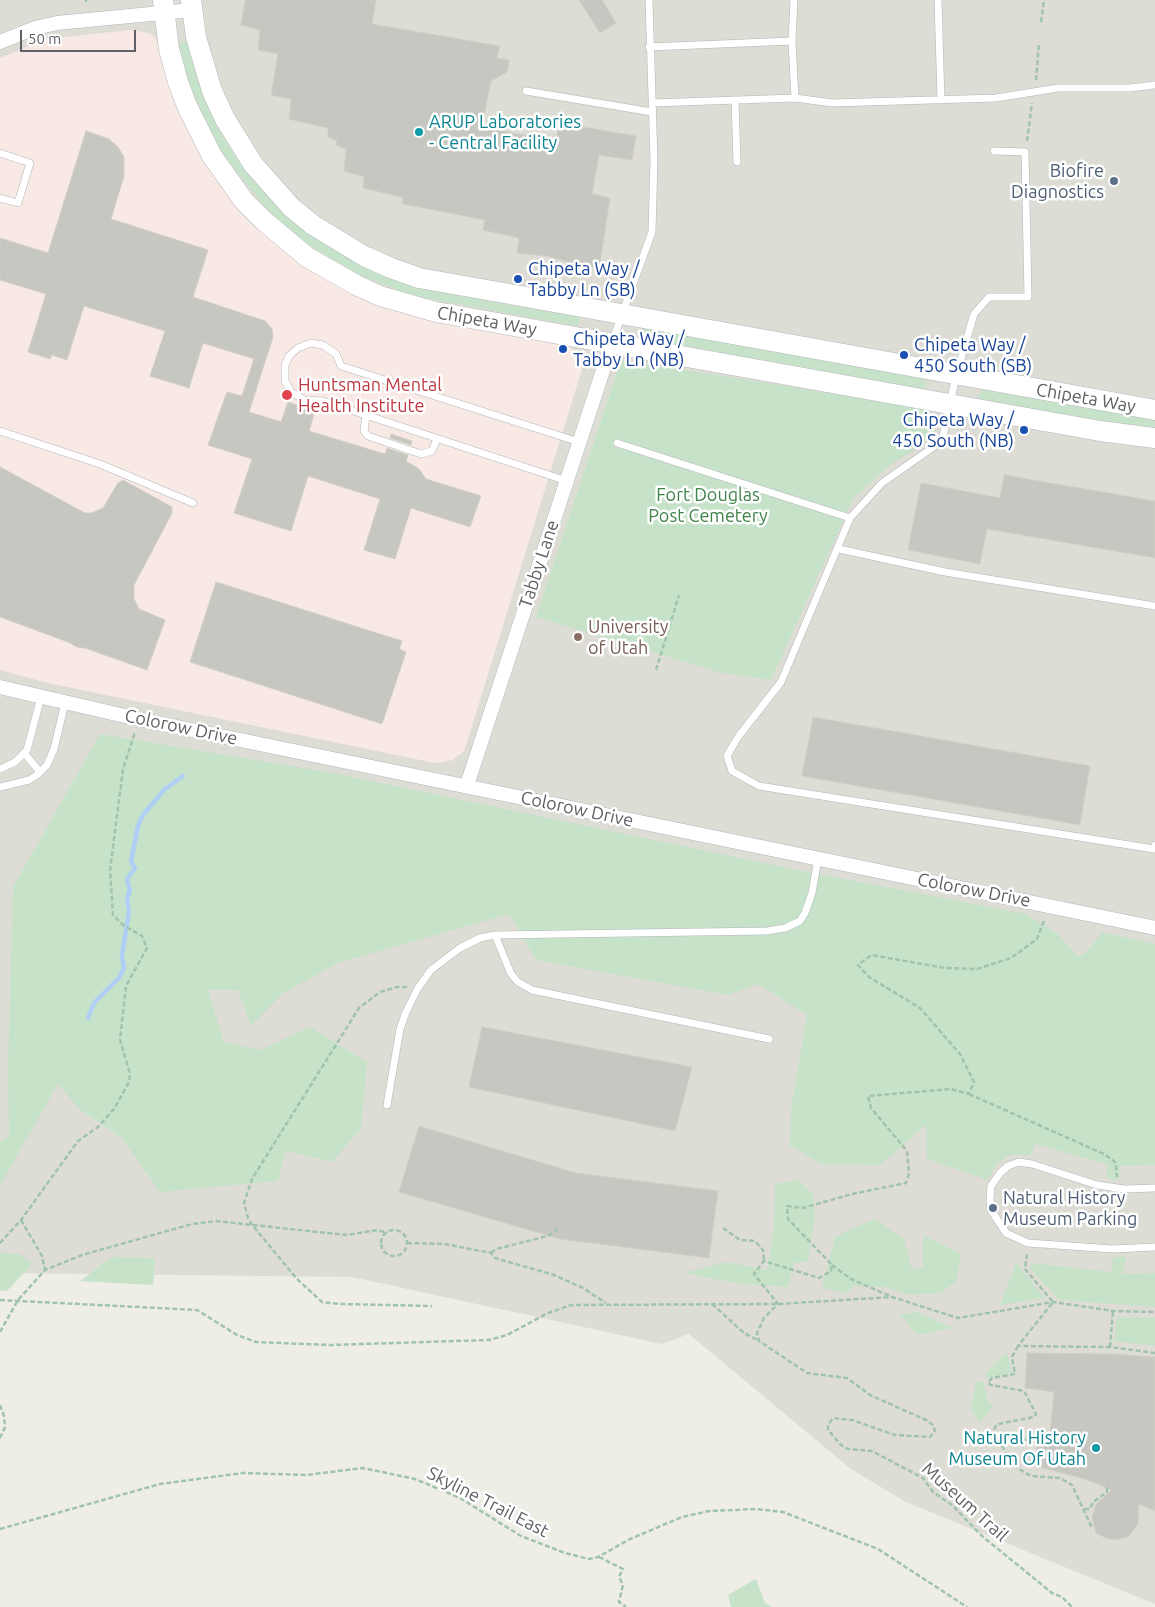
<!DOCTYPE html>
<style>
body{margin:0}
#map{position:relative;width:1155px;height:1607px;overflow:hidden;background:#eeede6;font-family:Ubuntu,sans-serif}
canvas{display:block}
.scale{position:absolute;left:20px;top:30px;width:116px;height:22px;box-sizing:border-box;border:2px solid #5e6065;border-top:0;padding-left:6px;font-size:15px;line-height:18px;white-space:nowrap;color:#5e6065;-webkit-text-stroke:4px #fff;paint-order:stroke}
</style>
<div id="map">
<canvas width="1155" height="1607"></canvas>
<div class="scale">50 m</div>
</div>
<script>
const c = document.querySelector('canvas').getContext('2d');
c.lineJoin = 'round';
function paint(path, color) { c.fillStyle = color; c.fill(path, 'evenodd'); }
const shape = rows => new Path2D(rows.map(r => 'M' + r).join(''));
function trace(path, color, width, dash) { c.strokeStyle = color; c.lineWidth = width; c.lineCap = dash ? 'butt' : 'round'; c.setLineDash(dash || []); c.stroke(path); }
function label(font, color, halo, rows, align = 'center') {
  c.font = font + ' Ubuntu,sans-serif'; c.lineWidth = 5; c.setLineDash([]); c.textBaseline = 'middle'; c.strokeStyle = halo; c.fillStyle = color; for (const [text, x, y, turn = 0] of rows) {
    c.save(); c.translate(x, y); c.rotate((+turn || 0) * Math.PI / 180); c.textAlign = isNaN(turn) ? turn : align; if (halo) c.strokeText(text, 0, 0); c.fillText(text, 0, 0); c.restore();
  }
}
paint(shape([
 [0,0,1155,0,1155,1604,906,1502,851,1469,689,1334,662,1344,352,1277,0,1273]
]), '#deddd5');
paint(shape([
 [130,30,149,33,155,38,269,238,301,264,358,296,566,345,575,351,582,361,582,369,468,739,464,751,453,760,435,763,48,683,0,670,0,58,47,39]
]), '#f9e9e5');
paint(shape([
 [182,42,187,42,198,82,225,141,247,174,269,198,306,232,354,262,404,283,487,301,575,316,579,318,579,324,577,326,566,324,414,296,362,276,307,244,274,217,225,158,207,124,186,77,179,48,179,44],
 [645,328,923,378,927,384,924,389,918,389,643,338,640,332],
 [621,360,905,405,926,410,933,418,934,433,930,439,887,467,853,499,771,680,722,673,536,617],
 [982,390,1155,419,1155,429,984,401,978,396],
 [100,734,333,773,788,868,1026,914,1059,935,1078,957,1087,952,1102,932,1155,944,1155,1165,1120,1166,1119,1179,1112,1180,1106,1176,1108,1165,1036,1144,1031,1155,1010,1155,1002,1160,996,1165,988,1180,927,1159,926,1124,881,1165,822,1164,790,1146,791,1109,807,1015,759,984,728,995,536,960,509,914,338,963,283,993,251,1026,238,990,208,990,224,1042,260,1050,310,1027,367,1062,361,1128,332,1162,286,1151,278,1181,160,1192,122,1138,79,1109,58,1084,0,1185,0,1143,9,1135,8,1065,13,887],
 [798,1180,813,1194,815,1217,808,1261,794,1263,788,1287,741,1284,684,1273,727,1262,767,1270,774,1227,775,1184],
 [874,1219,904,1239,912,1270,923,1267,923,1235,961,1254,956,1281,941,1293,910,1295,886,1287,854,1286,846,1293,822,1288,835,1237],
 [0,1253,19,1254,32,1264,7,1291,0,1290],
 [112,1257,155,1258,153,1285,80,1281],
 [1113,1257,1126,1257,1122,1274,1155,1273,1155,1307,1060,1300,1030,1269,1031,1263,1112,1272],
 [1016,1263,1045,1298,1000,1305],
 [917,1312,953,1328,918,1335,900,1315],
 [1117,1317,1155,1318,1155,1346,1114,1341],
 [1007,1352,1012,1373,985,1378,986,1373],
 [976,1382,983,1382,988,1401,994,1406,979,1422,971,1408],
 [756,1579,765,1603,772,1607,731,1607,728,1595]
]), '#c6e3c9');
trace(shape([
 [88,1018,94,1003,119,978,124,968,122,956,129,911,127,898,130,891,127,879,135,868,131,861,138,826,143,815,164,790,183,776]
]), '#afcff5', 4.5);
const building = shape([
 [245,0,376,0,372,24,500,46,497,58,509,60,507,72,491,81,482,127,556,141,560,123,636,136,632,160,599,155,592,194,610,198,599,269,545,256,517,253,519,238,483,230,485,220,403,204,402,197,363,188,364,177,344,171,346,149,336,145,337,141,328,137,328,128,289,119,291,99,271,95,278,54,258,50,260,30,241,25,245,0],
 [579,0,602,0,616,23,600,33,579,0],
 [86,131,109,139,118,147,124,157,124,176,111,219,208,250,193,297,265,321,272,329,273,337,249,412,281,422,288,402,315,411,309,431,385,454,387,448,408,455,406,461,419,469,426,479,481,496,470,527,411,508,395,559,364,550,380,499,308,476,291,531,234,513,252,459,208,445,227,392,242,396,254,359,203,343,189,388,150,376,165,331,84,306,67,360,52,355,50,359,28,352,46,294,0,280,0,238,48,253,86,131],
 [391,434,412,441,411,445,390,438,391,434],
 [0,467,85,513,92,513,103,508,118,483,123,480,172,507,172,513,134,585,134,599,139,609,165,620,147,670,85,648,77,647,68,642,0,617,0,467],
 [1004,475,1155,501,1155,558,987,529,980,564,908,550,921,483,1000,498,1004,475],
 [216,582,402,641,399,649,406,652,382,724,190,662,216,582],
 [813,717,1090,766,1080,825,802,776,813,717],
 [482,1027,692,1067,675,1131,469,1087,482,1027],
 [419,1126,576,1173,718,1191,709,1258,560,1239,399,1192,419,1126],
 [1027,1353,1113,1354,1155,1357,1155,1511,1139,1504,1138,1524,1129,1536,1117,1540,1106,1538,1096,1533,1092,1518,1096,1504,1112,1490,1085,1479,1035,1466,1038,1433,1050,1432,1054,1392,1025,1388,1027,1353]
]);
paint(building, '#c7c7c1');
trace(building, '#d2d0c5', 1);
const lane = shape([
 [794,0,792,41,795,98],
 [938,0,941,100],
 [649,47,792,41],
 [526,91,652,112],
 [735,100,737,162],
 [652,103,795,98,832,103,996,98,1058,88,1130,88,1155,85],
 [994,151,1025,152,1028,297,989,297,974,314,956,376,942,441,882,483,850,518,781,682,738,737,727,756,732,771,759,786,1154,849,1155,845],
 [0,153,30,163,18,203,0,198],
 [612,342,652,232,654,160,649,0],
 [366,415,364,431,368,436,421,454,432,451,437,439],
 [0,431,100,464,193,503],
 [617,443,850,518],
 [567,481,323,401,304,400,291,392,285,381,285,365,289,356,298,348,311,343,323,345,336,354,341,366,579,442],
 [839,549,945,572,1155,606],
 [25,754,40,772],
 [0,769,15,762,27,750,41,697],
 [0,787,29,780,37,775,47,765,54,749,65,703],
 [495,935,511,974,518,982,532,990,769,1039],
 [387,1105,400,1029,406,1012,418,988,431,970,460,948,480,938,495,935,767,931,785,928,800,921,805,913,812,893,818,859],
 [1155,1188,1124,1189,1097,1185,1032,1164,1019,1162,1008,1166,1000,1173,991,1186,990,1199,991,1210,1006,1233,1028,1243,1113,1249,1155,1247]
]);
const street = shape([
 [0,42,35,28,57,23,192,10],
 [0,687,138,719,1155,928],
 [467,785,612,343]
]);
const secondary = shape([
 [163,0,169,49,178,82,187,106,212,156,244,201,264,221,307,257,356,285,380,296,436,312,1100,431,1155,438],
 [191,0,196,37,212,91,225,119,253,164,291,207,313,225,364,256,391,268,419,278,504,293,1155,410]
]);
trace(lane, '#b3b5b9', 8);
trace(street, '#b3b5b9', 15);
trace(secondary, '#b5b7bc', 21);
trace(shape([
 [86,0,86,2],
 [1041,22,1044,0],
 [1036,80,1039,43],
 [1027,141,1032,103],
 [656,670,679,595],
 [1044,921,1037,939,1011,958,977,969,945,968,871,955,858,965,869,977,920,1008,960,1054,974,1082,969,1094,951,1089,868,1096,871,1108,907,1151,909,1173,906,1183,852,1194,803,1208,787,1206,788,1219,832,1265,831,1271,819,1278,764,1261,754,1274,778,1304,764,1318,757,1333,759,1341,807,1373,847,1378,870,1395,926,1420,933,1425,935,1431,930,1437,895,1435,852,1420,833,1418,828,1425,828,1430,841,1445,848,1449,872,1451,923,1478,933,1492,952,1505,982,1536,1052,1593,1062,1597,1072,1607],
 [407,987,397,987,380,992,359,1008,252,1179,244,1203,248,1218,253,1226,297,1279,322,1302,340,1304,432,1306],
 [969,1094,1104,1154,1116,1163,1117,1177],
 [21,1220,42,1256,45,1270],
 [723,1228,740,1240,755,1241,763,1250,764,1261],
 '381 1243a13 13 0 1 1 26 0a13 13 0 1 1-26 0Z',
 [0,1243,21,1220,78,1141,98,1127,114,1109,129,1082,130,1074,120,1040,126,986,147,948,142,936,123,925,113,915,110,870,123,769,135,732],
 [407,1243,445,1244,491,1253,495,1258,554,1275,583,1288,606,1303],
 [491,1253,496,1249,548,1236,557,1229],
 [1027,1254,1025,1269,1053,1302,1018,1346,1110,1347,1155,1353],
 [832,1265,851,1279,892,1297,958,1318,1053,1302,1113,1311,1155,1312],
 [0,1300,197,1310,237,1335,256,1342,330,1345,489,1340,507,1335,548,1313,571,1305,778,1304,892,1297],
 [712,1304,744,1333,759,1341],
 [0,1332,18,1300,45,1270,82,1255,192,1224,216,1221,346,1235,378,1230,387,1233],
 [1018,1346,1012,1357,1015,1374,992,1378,988,1383,991,1385,1024,1391,1036,1414,1034,1417,998,1424,995,1427,994,1431,1006,1453,1019,1469,1031,1476,1060,1478,1072,1485,1092,1528],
 [1110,1347,1113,1311],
 [0,1405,4,1416,5,1427,0,1438],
 [999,1439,1032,1440],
 [1084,1509,1090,1509,1093,1502,1107,1492,1107,1485],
 [0,1529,160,1484,243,1473,306,1475,363,1468,415,1479,460,1498,521,1536,565,1553,589,1559,598,1557,630,1539,682,1517,709,1511,756,1509,783,1512,878,1549,967,1607],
 [599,1557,623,1569,619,1577,623,1585,619,1602,626,1607]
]), '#a0c3ae', 2.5, [5, 2.5]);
trace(lane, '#fff', 7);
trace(street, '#fff', 14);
trace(secondary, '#fff', 20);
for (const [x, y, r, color] of [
 [419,132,5,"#0f9aa8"],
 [1114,181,5,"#5c6f8a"],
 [518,279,5,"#1a4fb4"],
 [563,349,5,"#1a4fb4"],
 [904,355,5,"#1a4fb4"],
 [287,395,6,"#e0444e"],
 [1024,430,5,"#1a4fb4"],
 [578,637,5,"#8d6e63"],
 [993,1208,5,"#5c6f8a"],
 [1096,1448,5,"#0f9aa8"]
]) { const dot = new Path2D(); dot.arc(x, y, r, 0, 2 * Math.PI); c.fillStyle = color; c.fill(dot); trace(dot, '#fff', 2); }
label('18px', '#0d838f', '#fff', [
 ["ARUP Laboratories",429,122],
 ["- Central Facility",429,143],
 ["Natural History",1086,1438,"right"],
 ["Museum Of Utah",1086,1459,"right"]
], 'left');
label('18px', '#4e5e75', '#fff', [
 ["Biofire",1104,171],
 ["Diagnostics",1104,192],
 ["Natural History",1003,1198,"left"],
 ["Museum Parking",1003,1219,"left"]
], 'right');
label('18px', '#164399', '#fff', [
 ["Chipeta Way /",528,269],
 ["Tabby Ln (SB)",528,290],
 ["Chipeta Way /",573,339],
 ["Tabby Ln (NB)",573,360],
 ["Chipeta Way /",914,345],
 ["450 South (SB)",914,366],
 ["Chipeta Way /",1014,420,"right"],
 ["450 South (NB)",1014,441,"right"]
], 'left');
label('18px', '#5e6065', '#fff', [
 ["Chipeta Way",487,321,10],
 ["Chipeta Way",1086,398,10],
 ["Tabby Lane",539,564,-72],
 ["Colorow Drive",181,727,12],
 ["Colorow Drive",577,809,12],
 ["Colorow Drive",974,890,11],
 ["Skyline Trail East",488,1502,27],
 ["Museum Trail",965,1502,42]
]);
label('18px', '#be3a42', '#fff', [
 ["Huntsman Mental",298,385],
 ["Health Institute",298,406]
], 'left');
label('18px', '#40824a', '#fff', [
 ["Fort Douglas",708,495],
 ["Post Cemetery",708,516]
]);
label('18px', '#785e54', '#fff', [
 ["University",588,627],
 ["of Utah",588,648]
], 'left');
</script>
